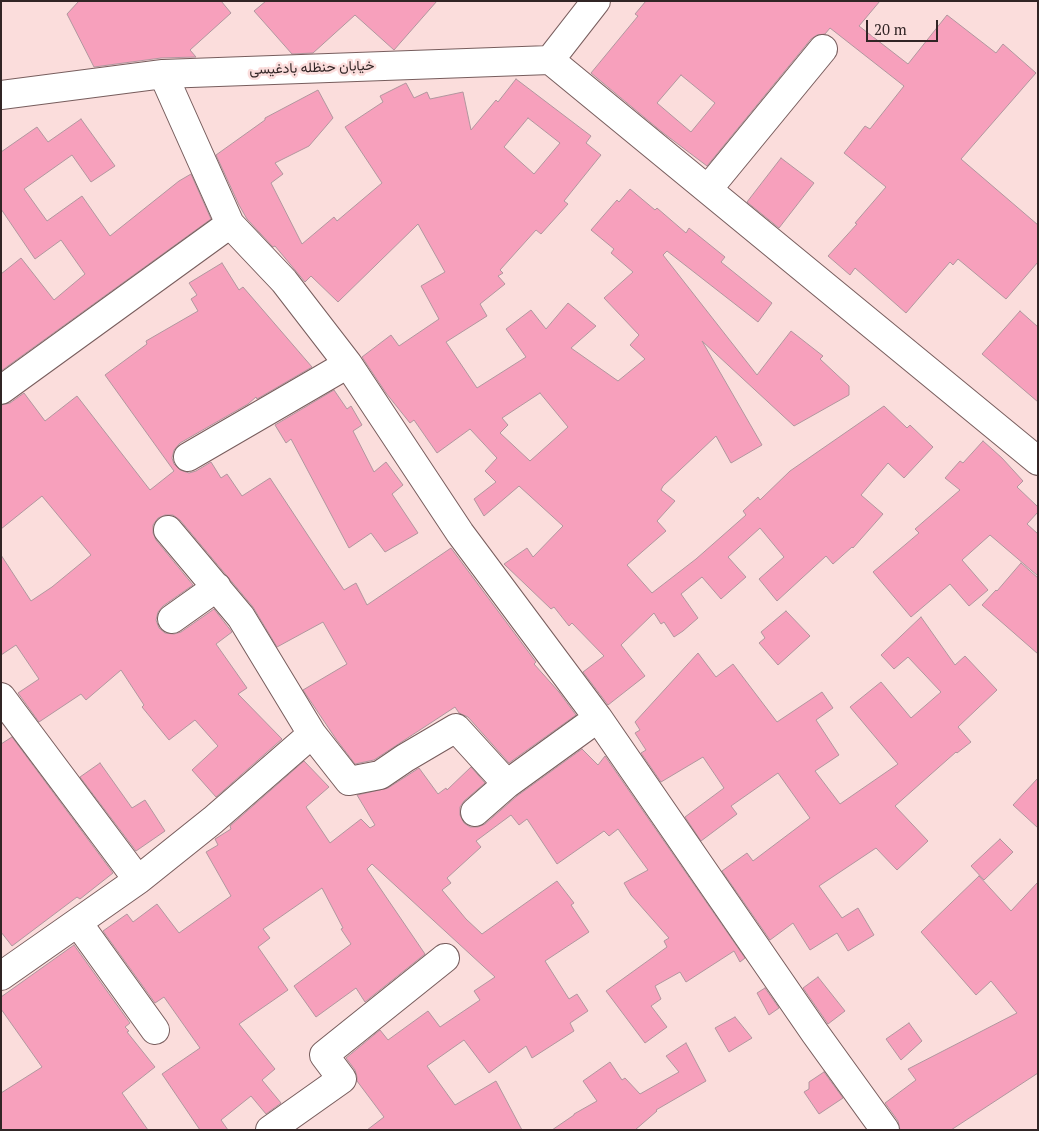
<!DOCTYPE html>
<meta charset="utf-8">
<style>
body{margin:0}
#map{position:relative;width:1039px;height:1131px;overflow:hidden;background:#fbdddc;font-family:"PT Serif",serif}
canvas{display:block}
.frame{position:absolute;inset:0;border:2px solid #312525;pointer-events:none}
.scale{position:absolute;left:866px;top:20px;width:72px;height:22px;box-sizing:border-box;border:2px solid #312525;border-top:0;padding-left:6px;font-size:15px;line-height:18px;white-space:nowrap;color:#312525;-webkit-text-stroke:4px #fbdddc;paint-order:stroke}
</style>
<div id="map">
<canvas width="1039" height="1131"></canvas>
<div class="frame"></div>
<div class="scale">20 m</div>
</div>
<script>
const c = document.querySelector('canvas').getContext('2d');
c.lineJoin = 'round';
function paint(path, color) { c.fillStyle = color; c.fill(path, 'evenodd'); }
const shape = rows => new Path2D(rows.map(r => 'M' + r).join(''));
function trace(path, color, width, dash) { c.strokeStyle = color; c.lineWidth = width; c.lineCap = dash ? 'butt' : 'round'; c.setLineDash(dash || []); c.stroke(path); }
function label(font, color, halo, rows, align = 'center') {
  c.font = font + ' "PT Serif",Vazirmatn,serif'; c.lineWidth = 5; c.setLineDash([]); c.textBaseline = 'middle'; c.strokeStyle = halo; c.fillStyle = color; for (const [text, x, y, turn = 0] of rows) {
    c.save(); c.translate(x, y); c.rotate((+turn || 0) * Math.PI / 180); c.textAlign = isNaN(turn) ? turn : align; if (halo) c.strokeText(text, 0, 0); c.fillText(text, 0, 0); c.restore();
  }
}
const building = shape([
 [79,1,221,1,231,13,190,50,196,57,161,58,94,67,67,14,79,1],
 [266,1,437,1,394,50,355,15,313,53,292,54,254,11,266,1],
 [646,1,880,1,859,26,908,64,947,15,996,53,1003,44,1036,73,961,159,1038,225,1038,262,1006,299,958,259,953,265,950,262,906,313,855,268,850,275,828,256,857,224,855,223,886,187,844,153,865,126,870,129,904,86,830,28,825,34,817,35,811,39,707,166,662,132,591,73,638,16,635,14,646,1],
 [681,75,715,103,691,132,657,103,681,75],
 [516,79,591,136,586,143,601,155,564,201,568,204,541,234,536,230,500,270,503,273,498,276,505,284,480,304,487,316,446,342,477,388,526,357,506,329,531,310,546,329,568,303,596,326,571,348,618,381,645,359,630,345,639,335,604,298,633,272,611,253,614,249,591,230,617,200,619,202,630,189,655,210,657,208,686,233,689,228,725,257,721,262,772,303,758,322,667,251,663,255,757,375,791,331,823,356,820,359,849,386,849,395,794,426,702,341,762,445,731,463,716,436,663,486,661,490,675,501,657,521,666,531,627,565,652,593,696,559,746,515,743,511,758,497,760,500,790,471,884,406,907,428,910,425,933,447,904,478,888,463,861,495,883,514,853,548,852,547,833,564,826,556,777,601,759,579,784,557,760,528,728,557,746,577,721,599,702,577,681,594,698,618,683,631,674,637,664,622,661,624,654,613,621,645,645,676,608,705,583,672,604,656,572,623,569,626,554,607,551,609,504,564,527,548,533,557,563,526,519,486,484,516,474,499,496,482,485,471,497,458,470,429,437,453,414,420,410,423,386,393,362,357,391,335,399,346,439,319,421,286,445,272,418,224,338,302,311,276,305,282,275,246,273,247,247,219,239,205,216,155,265,120,265,118,318,90,333,118,309,146,275,163,283,174,271,183,302,244,334,217,337,221,382,183,345,127,383,102,380,96,406,83,414,98,427,92,430,99,463,92,471,130,496,100,498,102,516,79],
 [528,118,560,143,534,174,504,147,528,118],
 [540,393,568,427,530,461,500,433,508,425,502,418,540,393],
 [81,119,115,166,91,182,72,155,24,189,47,221,82,196,110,236,179,181,191,174,211,219,1,371,1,274,21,258,54,300,85,274,61,240,35,259,1,209,1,152,37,127,48,142,81,119],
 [781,158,814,183,779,228,747,202,781,158],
 [222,263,239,290,243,287,312,367,257,399,256,397,248,404,180,443,174,450,172,458,174,464,180,470,189,473,196,471,211,462,221,478,227,474,242,496,270,478,344,590,356,583,367,605,451,548,536,662,534,664,559,692,576,715,509,763,468,717,459,713,455,707,374,760,355,764,336,739,303,690,347,664,323,622,277,647,253,607,180,520,173,515,165,515,158,518,153,525,153,533,156,540,193,585,163,606,158,612,156,620,159,628,165,633,174,634,181,632,214,609,232,632,216,644,247,688,238,694,282,739,216,797,192,770,218,746,195,720,169,740,142,707,144,705,121,670,86,700,81,694,39,722,18,693,39,679,16,645,1,655,1,555,31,601,52,587,91,555,42,496,1,529,1,405,10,403,24,393,45,421,77,396,150,490,174,471,105,375,147,344,146,341,198,311,191,299,197,295,189,283,222,263],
 [1020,311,1038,327,1038,402,982,354,1020,311],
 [334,390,347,409,351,406,362,425,353,431,374,472,386,462,403,485,392,494,418,533,385,552,371,533,349,548,291,439,286,443,275,425,334,390],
 [983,441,1002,458,1023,481,1017,487,1038,507,1038,512,1027,524,1038,534,1038,576,990,535,962,560,988,590,969,606,950,584,911,617,873,572,919,533,915,529,960,490,945,478,960,461,963,463,983,441],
 [1021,563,1038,578,1038,654,982,605,996,590,997,591,1021,563],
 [786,611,810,636,778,665,759,643,765,638,761,632,786,611],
 [921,617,955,665,965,656,997,690,958,727,971,742,957,753,956,752,895,806,928,841,897,870,876,848,819,886,842,918,858,908,874,935,848,951,837,933,810,950,793,923,770,940,722,871,747,853,753,861,810,818,778,773,731,806,737,814,701,841,685,817,724,788,703,757,661,782,641,753,646,750,635,733,640,730,635,722,698,653,716,677,733,664,777,722,822,692,833,708,816,720,839,755,815,771,840,804,898,764,850,707,881,682,911,718,941,692,908,657,894,669,881,655,921,617],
 [12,737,113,873,80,899,77,897,12,946,1,932,1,744,12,737],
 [582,749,598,765,605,756,745,958,740,962,734,951,686,982,680,972,655,986,661,999,651,1006,667,1027,645,1043,606,991,667,947,664,941,669,938,631,895,624,883,648,870,618,829,609,836,604,831,557,864,527,819,519,825,511,815,476,841,481,847,447,878,451,883,442,890,466,919,482,934,557,881,574,903,571,905,589,932,545,961,569,999,577,994,588,1011,570,1023,574,1031,532,1058,526,1046,489,1073,464,1040,427,1066,455,1105,496,1081,522,1130,367,1130,384,1117,357,1081,357,1077,355,1070,346,1058,380,1030,388,1040,428,1011,440,1027,480,1000,474,991,495,977,372,864,367,869,425,954,365,1002,356,988,316,1017,294,986,351,944,341,929,343,928,322,888,263,929,270,938,258,947,288,990,239,1024,275,1069,262,1080,281,1103,266,1114,251,1096,221,1120,228,1130,200,1130,162,1074,200,1048,164,997,155,1003,103,931,127,914,133,922,157,904,179,933,231,896,206,852,218,845,215,839,231,829,230,826,304,761,329,787,306,807,330,843,361,819,370,828,375,825,357,795,388,788,419,768,438,794,446,788,447,790,471,767,485,783,464,801,460,807,460,815,464,823,470,827,478,827,485,824,517,796,582,749],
 [100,763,132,808,145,800,165,831,136,851,80,777,100,763],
 [1038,778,1038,828,1013,805,1038,778],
 [1000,839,1013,852,984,880,971,866,1000,839],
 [979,876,1011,911,1038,882,1038,1073,951,1130,900,1130,898,1121,885,1103,916,1080,908,1069,1017,1013,991,981,976,995,921,932,979,876],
 [74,945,130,1023,125,1027,129,1031,127,1032,155,1067,122,1093,148,1130,1,1130,1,1093,42,1067,1,1009,1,997,74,945],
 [818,977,845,1011,828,1024,803,988,818,977],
 [765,988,779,1008,769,1015,757,993,765,988],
 [735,1017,752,1038,729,1052,715,1028,735,1017],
 [909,1023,922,1041,901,1060,886,1039,909,1023],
 [686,1043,706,1081,656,1110,657,1111,635,1130,552,1130,574,1115,574,1114,597,1101,583,1081,610,1062,622,1080,625,1078,640,1094,679,1072,666,1056,686,1043],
 [824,1072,843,1098,819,1114,804,1092,809,1089,809,1082,824,1072]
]);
paint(building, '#f7a0bc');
trace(building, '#b1969e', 1);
const minor = shape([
 [550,60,1038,461],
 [163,74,230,224,284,281,348,364,460,533,598,718,815,1033,885,1130],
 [1,95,163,74,550,60,596,1],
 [708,189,823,49],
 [1,390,230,224],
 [188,457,348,364],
 [168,530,241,617,312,734,349,781,380,775,405,758,456,728,507,784],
 [172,619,217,587],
 [1,697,138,880],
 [475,812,507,784,598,718],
 [78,923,155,1030],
 [1,976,138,880,213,820,312,734],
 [270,1130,342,1079,324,1055,445,958]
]);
trace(minor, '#775d5d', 30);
trace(minor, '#fff', 28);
label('14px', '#312525', '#fbdddc', [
 ["خیابان حنظله بادغیسی",312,68,-2]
]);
</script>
